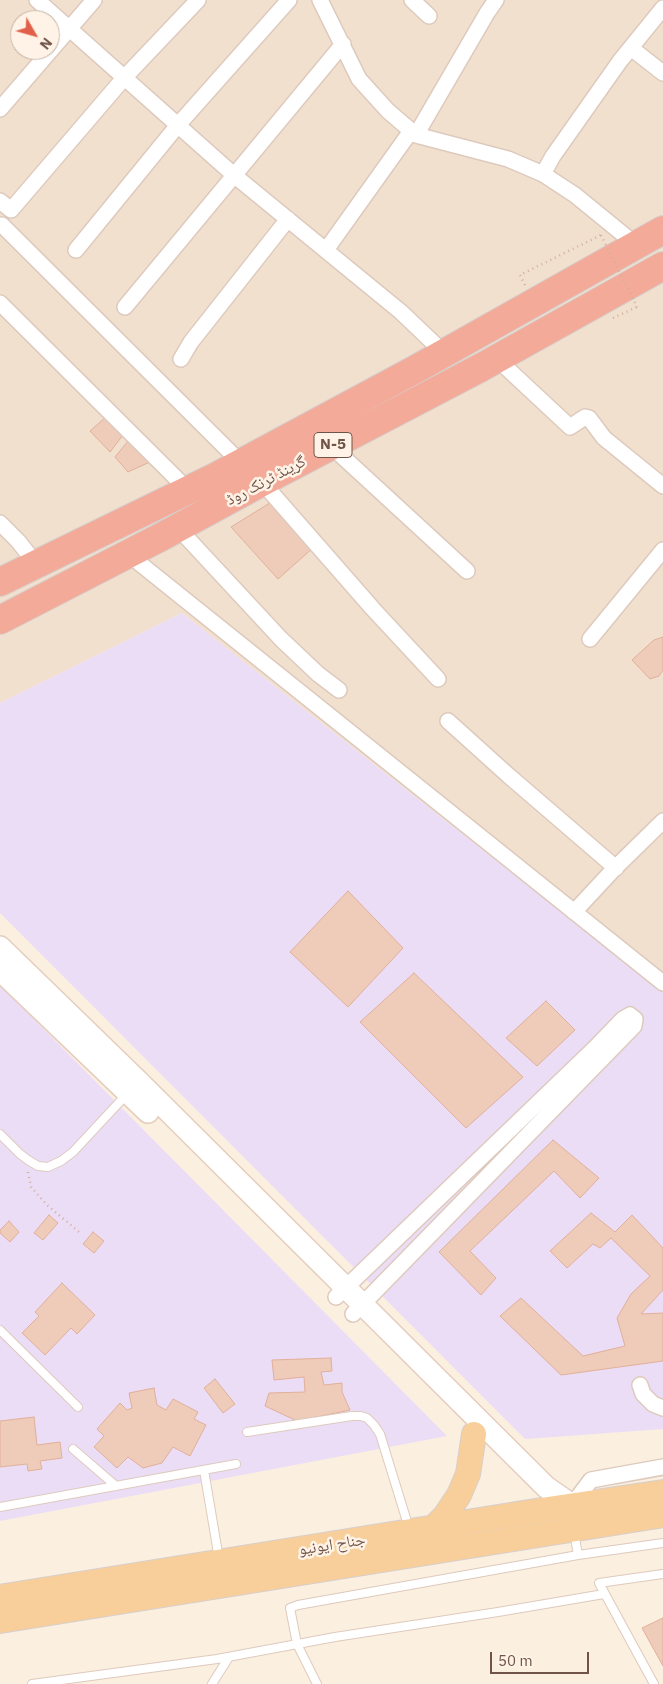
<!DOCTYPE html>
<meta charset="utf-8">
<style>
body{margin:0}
#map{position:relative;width:663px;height:1684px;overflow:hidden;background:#fbefe0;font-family:"IBM Plex Sans",sans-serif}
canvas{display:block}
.north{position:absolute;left:10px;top:10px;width:50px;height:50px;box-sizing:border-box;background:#fef3e6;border:1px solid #c5b3a7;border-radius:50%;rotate:128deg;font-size:14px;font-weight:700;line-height:20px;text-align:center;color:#705449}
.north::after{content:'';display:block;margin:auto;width:18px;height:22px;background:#e16049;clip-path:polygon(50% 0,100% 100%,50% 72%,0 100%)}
.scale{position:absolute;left:490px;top:1652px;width:99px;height:22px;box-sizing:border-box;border:2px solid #705449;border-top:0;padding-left:6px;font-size:15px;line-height:18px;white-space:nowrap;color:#705449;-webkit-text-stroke:4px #fef3e6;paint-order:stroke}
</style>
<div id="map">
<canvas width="663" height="1684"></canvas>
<div class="north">N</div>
<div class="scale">50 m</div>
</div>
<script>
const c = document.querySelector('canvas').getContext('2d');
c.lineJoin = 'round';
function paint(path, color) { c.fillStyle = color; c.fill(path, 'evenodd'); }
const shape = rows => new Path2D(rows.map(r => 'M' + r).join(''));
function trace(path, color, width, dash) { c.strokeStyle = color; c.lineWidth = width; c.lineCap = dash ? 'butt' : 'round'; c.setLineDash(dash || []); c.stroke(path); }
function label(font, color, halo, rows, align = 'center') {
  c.font = font + ' "IBM Plex Sans","Noto Naskh Arabic",sans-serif'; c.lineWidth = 5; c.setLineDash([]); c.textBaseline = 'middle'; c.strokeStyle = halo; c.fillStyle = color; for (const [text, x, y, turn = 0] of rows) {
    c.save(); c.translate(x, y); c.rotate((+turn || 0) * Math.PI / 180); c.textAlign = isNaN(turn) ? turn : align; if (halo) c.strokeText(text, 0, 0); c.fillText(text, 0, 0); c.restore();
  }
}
paint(shape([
 [0,0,663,0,663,992,182,613,0,703],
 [20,20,50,20,50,50,20,50]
]), '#f2e0cf');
paint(shape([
 [182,613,663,992,663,1429,525,1439,0,913,0,703],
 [0,985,447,1436,0,1521]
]), '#ecddf7');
const building = shape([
 [106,417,123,435,110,452,90,431,106,417],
 [129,440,152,461,128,472,115,457,129,440],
 [273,501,314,547,278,579,231,527,273,501],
 [663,637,663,670,659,676,650,679,632,660,654,640,663,637],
 [348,891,403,948,348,1007,290,952,348,891],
 [414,973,523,1077,466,1128,360,1022,414,973],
 [546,1001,575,1030,537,1066,506,1038,546,1001],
 [553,1140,599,1178,580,1198,554,1171,470,1251,496,1278,481,1295,439,1252,553,1140],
 [591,1213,615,1232,632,1215,663,1248,663,1290,641,1314,663,1313,663,1361,561,1375,500,1316,521,1298,583,1356,625,1346,617,1318,631,1294,650,1276,611,1238,600,1248,593,1244,567,1268,550,1251,591,1213],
 [49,1215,58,1223,43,1240,34,1233,49,1215],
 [9,1221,19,1232,10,1242,0,1233,0,1230,9,1221],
 [93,1232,104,1241,94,1253,83,1244,93,1232],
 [62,1283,95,1315,77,1334,71,1328,45,1355,22,1333,39,1316,35,1312,62,1283],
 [331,1358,332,1371,321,1372,324,1385,342,1383,342,1392,350,1410,297,1421,265,1406,269,1393,305,1392,304,1377,274,1380,272,1360,331,1358],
 [215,1379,235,1404,223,1413,204,1388,215,1379],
 [154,1388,157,1405,166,1410,173,1399,198,1412,194,1419,206,1425,190,1456,173,1447,162,1463,143,1468,128,1457,117,1468,94,1447,104,1436,97,1429,120,1403,127,1410,132,1408,129,1393,154,1388],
 [34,1417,37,1445,60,1442,62,1458,40,1461,42,1469,28,1471,27,1464,0,1467,0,1421,34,1417],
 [663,1618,663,1666,642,1628,663,1618]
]);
paint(building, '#efcbb9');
trace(building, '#e1b09a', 1);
const lane = shape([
 [0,1134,20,1154,28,1160,38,1166,48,1167,61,1161,73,1152,127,1094],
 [0,1330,78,1407],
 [247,1432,352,1416,361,1416,367,1418,374,1425,380,1434,409,1528],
 [73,1449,116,1486],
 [204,1470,219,1559],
 [0,1507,236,1464],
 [574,1532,578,1555],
 [32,1684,217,1659,335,1637,498,1612,604,1594],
 [212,1684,229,1657],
 [317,1684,297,1644,290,1608,298,1605,578,1555,663,1543],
 [654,1684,599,1583,663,1574]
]);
const street = shape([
 [37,0,235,176,401,312,444,353],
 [320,0,359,79,388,111,416,135,508,159,543,174,575,195,635,244],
 [412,0,429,16],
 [631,48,663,73],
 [0,109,94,0],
 [416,135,487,13,496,0],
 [543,174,553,156,620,61,663,8],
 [0,201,11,210,124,78,198,0],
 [2,225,241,463],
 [76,250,178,125,289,0],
 [326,250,411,131],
 [0,303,188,490],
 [125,307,343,44],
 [181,359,191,342,288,219],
 [497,359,570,427,585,417,589,418,604,438,663,486],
 [331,446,467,571],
 [262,482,373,609,438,679],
 [0,523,18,541,37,565],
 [178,528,281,639,318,674,339,690],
 [128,554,663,983],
 [590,639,663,550],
 [448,721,509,776,616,868],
 [574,912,614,869,663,821],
 [336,1297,594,1049,623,1019,630,1015,635,1019,634,1026,353,1314],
 [640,1385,643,1394,653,1404,663,1408],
 [572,1505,591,1480,663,1467]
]);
const secondary = shape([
 [0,947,139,1082,546,1487,572,1505,573,1518],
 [0,970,148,1112]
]);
const primary = shape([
 [433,1528,445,1516,459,1495,468,1474,474,1434],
 [0,1597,548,1509,663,1492],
 [0,1621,663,1515]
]);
const highway = shape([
 [0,582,215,477,416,369,663,230],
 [0,620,161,537,262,482,482,367,663,266]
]);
trace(lane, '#decabd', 10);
trace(street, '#decabd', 18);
trace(secondary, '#e5cdbd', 24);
trace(primary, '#d7cfcc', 26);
trace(highway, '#d7cfcc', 30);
trace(shape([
 [525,285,520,275,601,235],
 [613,318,637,307],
 [28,1172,31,1187,47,1205,79,1232]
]), '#d3ae9d', 2.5, [1, 4]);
trace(lane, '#fff', 8);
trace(street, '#fff', 15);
trace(secondary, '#fff', 21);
trace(primary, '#f8cf9a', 24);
trace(highway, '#f3aa99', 28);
trace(shape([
 [601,235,637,307]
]), '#d3ae9d', 2.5, [1, 4]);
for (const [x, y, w] of [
 [333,445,38]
]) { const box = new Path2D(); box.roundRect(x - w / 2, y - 12.5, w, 25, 4); c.fillStyle = '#fef3e6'; c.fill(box); trace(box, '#705449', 1); }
label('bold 15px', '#705449', null, [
 ["N-5",333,445]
]);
label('16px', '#705449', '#fef3e6', [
 ["گرینڈ ٹرنک روڈ",266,481,-28],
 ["جناح ایونیو",332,1545,-9]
]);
</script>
